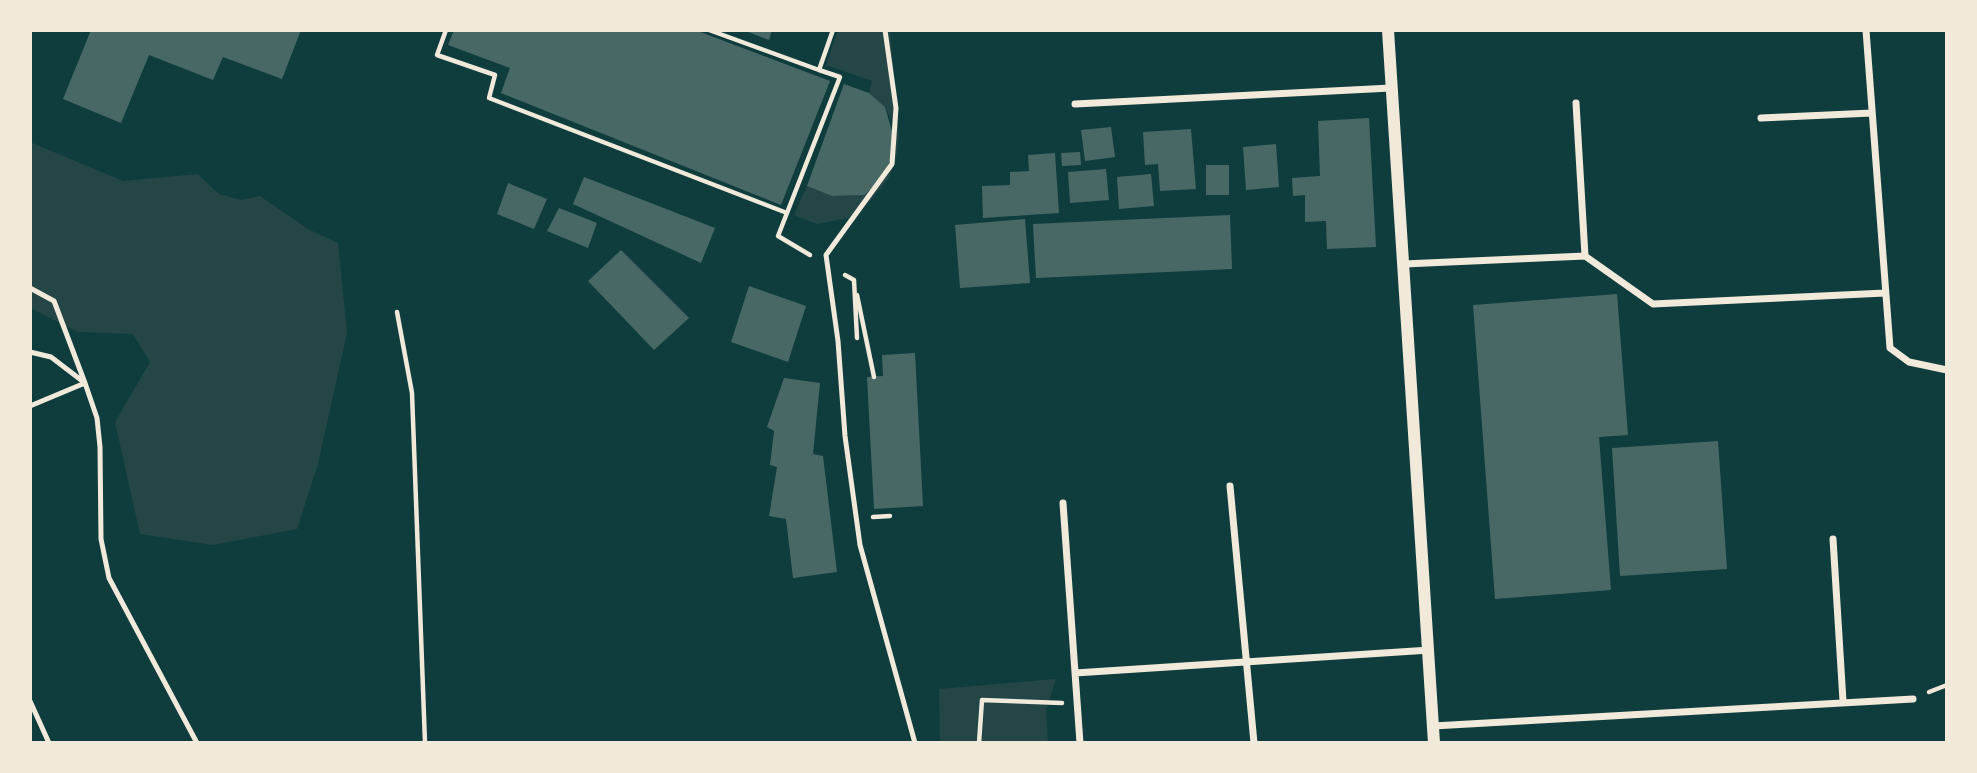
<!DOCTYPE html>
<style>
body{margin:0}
#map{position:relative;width:1977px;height:773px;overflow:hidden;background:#0f3d3e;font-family:Montserrat,sans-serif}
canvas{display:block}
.frame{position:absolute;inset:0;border:32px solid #f1e9da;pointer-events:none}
</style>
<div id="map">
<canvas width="1977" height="773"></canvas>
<div class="frame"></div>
</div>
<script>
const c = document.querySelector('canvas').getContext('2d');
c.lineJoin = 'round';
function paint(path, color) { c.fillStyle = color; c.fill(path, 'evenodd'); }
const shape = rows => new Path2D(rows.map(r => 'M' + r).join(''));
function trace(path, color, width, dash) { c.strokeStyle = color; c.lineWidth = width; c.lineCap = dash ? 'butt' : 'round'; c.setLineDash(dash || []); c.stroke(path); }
paint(shape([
 [838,30,890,30,899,134,896,160,888,179,871,200,848,218,817,224,794,215,807,186,832,196,865,195,881,180,890,164,894,124,885,107,869,93,872,81,826,65],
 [30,142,123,181,198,174,219,194,242,200,260,196,308,229,338,243,347,333,318,464,297,529,213,545,140,534,115,422,150,362,133,334,78,332,30,308],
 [1056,679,1046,710,1048,743,940,743,939,689]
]), '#244646');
paint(shape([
 [91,30,301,30,282,79,223,57,213,80,149,55,121,123,63,99],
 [454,30,695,30,830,81,781,205,501,93,510,68,448,45],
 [743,30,772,30,769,40],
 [844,84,869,93,885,107,893,135,891,158,885,174,865,195,832,196,807,186],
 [1369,118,1376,247,1327,249,1326,221,1305,222,1305,195,1293,196,1292,178,1320,176,1318,121],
 [1111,127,1115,157,1085,161,1081,130],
 [1191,129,1196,189,1160,191,1158,164,1145,165,1143,132],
 [1276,144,1279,187,1246,190,1243,147],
 [1080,152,1081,165,1062,166,1061,153],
 [1055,153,1059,213,983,218,982,186,1010,185,1010,172,1029,171,1028,155],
 [1206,165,1229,165,1229,195,1206,195],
 [1106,169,1109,200,1070,203,1068,172],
 [1151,174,1154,206,1119,209,1117,177],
 [584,177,715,228,701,263,573,204],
 [508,183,547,199,534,229,497,214],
 [559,208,597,223,588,248,547,231],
 [1230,215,1232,269,1036,278,1033,224],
 [1025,219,1030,283,960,288,955,225],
 [621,250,689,318,654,350,588,281],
 [749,286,806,306,788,362,731,342],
 [1617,294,1628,435,1599,437,1611,590,1495,599,1473,305],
 [915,353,923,506,874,509,867,377,883,376,882,355],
 [784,378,820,383,813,454,823,456,837,572,793,578,786,519,769,516,777,467,770,465,774,431,767,427],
 [1718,441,1727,569,1620,576,1612,448]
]), '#486865');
trace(shape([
 [446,30,437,55,495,75,489,98,787,213],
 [709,30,819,70],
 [810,255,778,236,840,77,819,70,833,30],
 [845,275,854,280,857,338],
 [857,295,874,377],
 [397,312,412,393,425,743],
 [873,517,890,516],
 [1929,692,1947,685],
 [979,743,982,700,1062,703]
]), '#f1e9da', 4.5);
trace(shape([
 [885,30,896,108,892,164,826,255,838,341,845,436,860,545,915,743],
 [30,288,54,301,85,383,30,406],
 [30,352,51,357,85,383,97,418,100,447,101,539,109,578,197,743],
 [30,701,49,743]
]), '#f1e9da', 5);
trace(shape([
 [1866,30,1890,348,1909,362,1947,370],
 [1576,103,1585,256],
 [1075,104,1391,88],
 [1761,118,1872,113],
 [1404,264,1585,256,1653,304,1885,293],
 [1230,486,1254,743],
 [1063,503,1080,743],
 [1833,539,1843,701],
 [1075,673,1430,650],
 [1433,726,1913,699]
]), '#f1e9da', 7);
trace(shape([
 [1388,30,1434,743]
]), '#f1e9da', 12);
</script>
